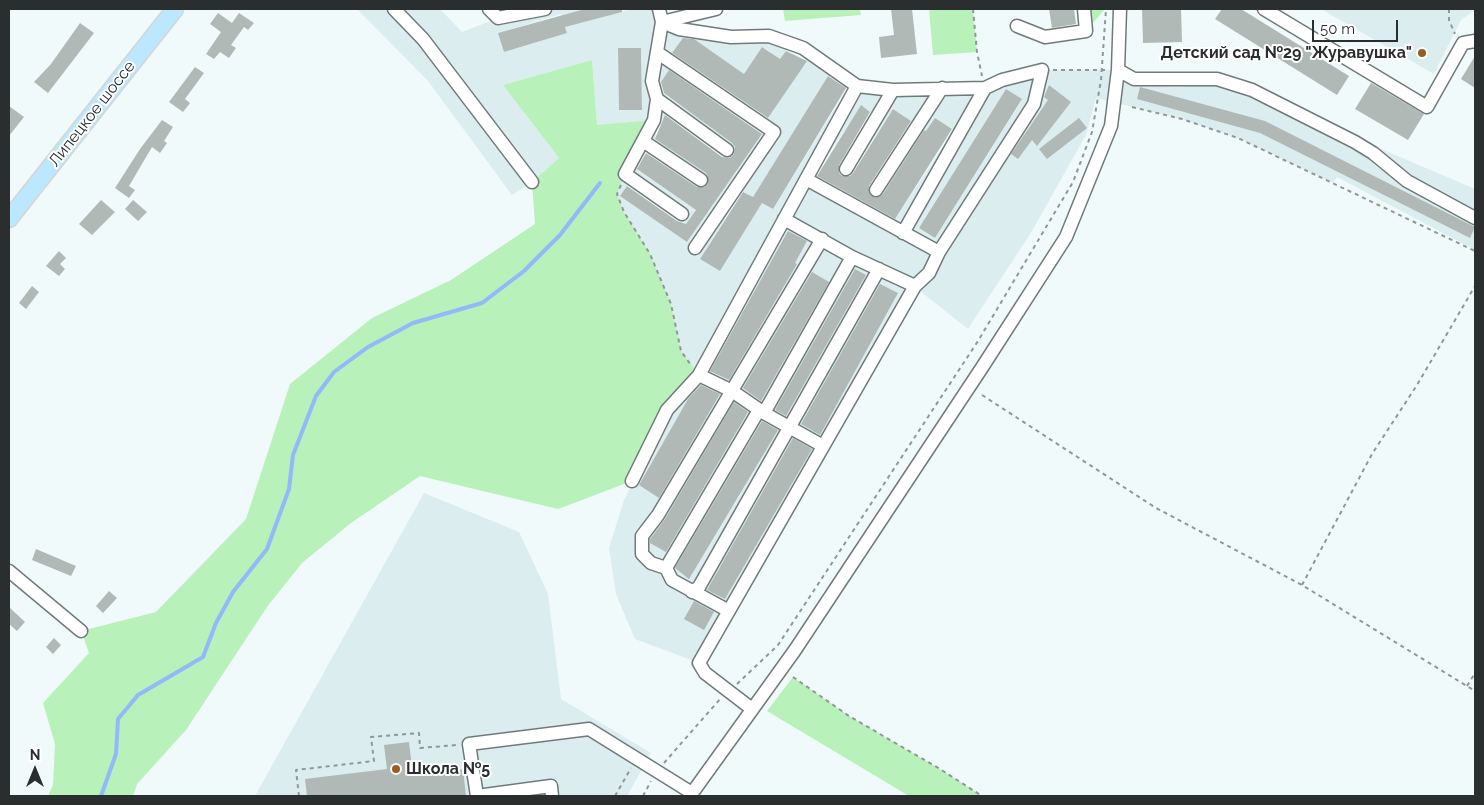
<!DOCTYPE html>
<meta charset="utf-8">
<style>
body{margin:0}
#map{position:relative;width:1484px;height:805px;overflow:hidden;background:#f0fafb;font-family:Raleway,sans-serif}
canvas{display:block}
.frame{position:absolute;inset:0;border:10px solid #2b2e2f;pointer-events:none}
.north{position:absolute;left:10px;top:745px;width:50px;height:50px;-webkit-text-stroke:4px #fff;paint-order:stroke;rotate:0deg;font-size:14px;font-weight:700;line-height:20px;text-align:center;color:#2b2e2f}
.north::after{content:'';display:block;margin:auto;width:18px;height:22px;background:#2b2e2f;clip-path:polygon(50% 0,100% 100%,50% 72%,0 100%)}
.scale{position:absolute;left:1312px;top:20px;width:86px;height:22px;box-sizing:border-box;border:2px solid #2b2e2f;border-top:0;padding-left:6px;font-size:15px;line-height:18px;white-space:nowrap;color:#2b2e2f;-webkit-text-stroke:4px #fff;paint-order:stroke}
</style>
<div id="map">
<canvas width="1484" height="805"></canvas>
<div class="frame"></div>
<div class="north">N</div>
<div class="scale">50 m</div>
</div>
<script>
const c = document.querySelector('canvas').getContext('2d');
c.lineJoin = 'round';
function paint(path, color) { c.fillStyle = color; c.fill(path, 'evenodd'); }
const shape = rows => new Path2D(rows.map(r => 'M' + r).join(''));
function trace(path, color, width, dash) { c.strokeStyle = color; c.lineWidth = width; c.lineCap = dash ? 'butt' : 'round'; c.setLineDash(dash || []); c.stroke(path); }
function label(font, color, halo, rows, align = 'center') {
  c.font = font + ' Raleway,sans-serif'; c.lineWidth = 4; c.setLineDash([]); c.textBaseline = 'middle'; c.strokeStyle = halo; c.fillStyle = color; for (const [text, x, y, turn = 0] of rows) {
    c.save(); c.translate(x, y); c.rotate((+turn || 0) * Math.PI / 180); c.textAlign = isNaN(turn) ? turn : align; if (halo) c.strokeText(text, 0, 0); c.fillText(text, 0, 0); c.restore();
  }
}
paint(shape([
 [357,9,440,9,462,32,498,18,545,9,585,9,575,12,578,23,633,9,659,9,662,22,769,36,803,48,857,86,985,88,1042,70,1118,70,1134,79,1217,79,1475,189,1475,250,1337,177,1333,183,1238,138,1182,119,1096,98,1086,135,1032,231,968,329,915,287,699,663,635,639,616,594,609,548,624,500,657,432,698,375,681,351,671,304,650,254,624,212,617,194,625,174,597,125,592,60,503,85,559,158,532,182,512,195,428,81],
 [561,14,567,33,504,52,499,33],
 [686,34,744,74,762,47,771,52,762,85,790,45,809,57,767,119,672,54],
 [618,48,641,48,642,110,619,110],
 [670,69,763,133,687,242,621,195,629,184,686,224,696,210,635,167,647,150,707,191,716,177,653,133,666,115,729,158,738,145,657,88],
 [829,75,848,87,773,209,762,203,720,271,700,259,742,191,753,197],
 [1006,89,1022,100,935,238,919,228],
 [861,106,872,113,832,173,845,181,893,109,912,122,866,192,880,202,935,118,954,130,891,225,815,174],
 [1321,9,1475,9,1475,10,1461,20,1434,74],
 [424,493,519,532,548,594,561,699,651,753,627,796,255,796]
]), '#dbedef');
paint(shape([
 [783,9,860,9,861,15,785,21],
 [929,9,973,9,977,52,933,55],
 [1084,9,1105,9,1086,31],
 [592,60,597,125,654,120,625,174,617,194,624,212,650,254,671,304,681,351,699,375,667,410,632,481,558,509,420,476,351,523,302,563,267,607,186,730,137,784,133,796,48,796,53,785,55,744,43,703,89,653,81,631,156,612,246,519,290,384,372,318,451,280,535,224,532,182,559,158,503,85],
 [793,677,849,716,940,769,982,796,909,796,767,711]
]), '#b8f1b9');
trace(shape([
 [101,796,116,754,118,719,138,695,203,657,216,623,233,592,267,549,289,489,293,455,316,396,334,372,368,347,413,323,482,303,524,271,560,235,600,183]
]), '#92b9fa', 4);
paint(shape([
 [585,9,622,9,622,12,565,27,567,33,504,52,498,33],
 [891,9,912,9,917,54,881,58,879,37,894,35],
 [1049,9,1074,9,1076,24,1052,28],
 [1142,9,1181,9,1182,42,1143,43],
 [1222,9,1241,9,1349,76,1337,95,1215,19],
 [218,13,232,23,239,13,254,23,248,30,244,27,231,45,236,48,229,58,220,52,214,59,206,54,221,32,210,24],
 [80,23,94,33,48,93,34,82,51,64],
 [683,38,694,39,744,74,762,47,780,59,786,51,807,61,768,118,672,53],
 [618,48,641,48,642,110,619,110],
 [1475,56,1475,88,1461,79],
 [195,67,204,73,185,99,190,103,183,112,169,102],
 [669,70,762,134,687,242,620,196,627,186,677,221,686,224,696,210,637,169,646,153,697,187,704,187,708,184,708,177,706,173,655,139,665,115,722,157,730,158,734,154,735,147,732,143,664,93,661,82],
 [828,76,846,88,773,209,762,203,720,271,700,259,743,192,753,197],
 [1371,83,1424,114,1408,140,1355,109],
 [1049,85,1071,102,1037,146,1032,140,1018,159,1011,154,1048,100,1044,97],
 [1140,87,1265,121,1475,227,1470,238,1260,133,1137,99],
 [1006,89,1022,99,935,238,919,228],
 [861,105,870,112,839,165,839,173,842,176,850,176,853,173,893,109,911,121,869,186,869,193,875,198,883,194,924,130,926,131,935,118,952,129,895,219,817,176],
 [9,106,24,117,9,136],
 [1079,118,1087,128,1047,159,1039,149],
 [162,120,173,127,164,141,167,143,160,153,152,147,129,186,135,190,129,198,115,188,140,149],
 [101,200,115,212,92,235,79,224],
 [133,200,147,212,138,221,125,209],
 [788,231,807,241,795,263,797,264,729,380,710,371],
 [59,251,66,258,60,264,65,269,59,276,46,266],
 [855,269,866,275,786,416,775,410],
 [812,272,829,282,761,401,743,388],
 [880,284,898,293,820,435,801,424],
 [32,286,39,292,26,309,19,303],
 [701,385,720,394,659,498,639,485,688,399],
 [734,402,748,412,666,552,650,543,650,539,665,519],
 [762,421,778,430,689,579,675,568],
 [793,438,812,449,725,599,707,590],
 [36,549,76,566,71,576,32,560],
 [109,591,117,598,103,613,96,606],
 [694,601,714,612,704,630,684,619],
 [9,607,25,622,17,631,9,624],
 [54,638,61,645,53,654,46,647],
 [409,742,413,776,463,769,466,796,307,796,305,779,387,769,384,745]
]), '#b0b9b6');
const minor = shape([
 [394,9,423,39,532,182],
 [489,9,498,18,545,9],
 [659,9,662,22,652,81,657,99,654,120,625,174,682,214],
 [1264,9,1427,107,1463,43,1475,41],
 [662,22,679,29,731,37,769,36,803,48,857,86,893,90,985,88,1002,80,1042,70,1034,104,939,252,929,273,915,286,699,663,705,673,752,709],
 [662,22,716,9],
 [1017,26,1045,37,1086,31,1084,9],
 [658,53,774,132,695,248],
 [1118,70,1134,79,1217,79,1252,90,1355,142,1373,153,1407,181,1475,218],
 [657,99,727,150],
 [643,141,701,180],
 [846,169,893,90],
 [806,179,939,252],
 [876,190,942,88],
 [784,219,852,257,915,286],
 [903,233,985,88],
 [699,375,732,391,764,413,823,446],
 [764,413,852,257],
 [632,481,667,410,699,375,857,86],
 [666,568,759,410],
 [9,571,81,631],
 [692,592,699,587,879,269],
 [729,611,672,580,666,568,651,563,642,554,642,536,658,515,822,239],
 [552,796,551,786,477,796,469,744,589,729,692,793],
 [690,796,795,650,983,366,1066,237,1111,126,1118,70,1120,9]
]);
const major = shape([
 [9,219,175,9]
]);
trace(minor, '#717a7a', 15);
trace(major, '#d5d5d5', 19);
trace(shape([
 [973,9,977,52,982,76],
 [1449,9,1449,20,1455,34],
 [1053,70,1106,70],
 [1132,107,1182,119,1238,138,1475,251],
 [621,185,617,194,624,212,650,254,671,304,681,351,691,365],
 [982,395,1156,508,1302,585,1475,691],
 [1302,585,1372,454,1417,385,1475,286],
 [793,677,849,716,940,769,982,796],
 [737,684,778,645,978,341,1073,182,1092,132,1101,80,1106,9],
 [1467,686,1475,673],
 [664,763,720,699],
 [299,796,296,770,374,761,371,737,419,733,420,748,457,745],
 [615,796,631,768],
 [643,796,651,781]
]), '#919798', 2, [4, 4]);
trace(minor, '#fff', 12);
trace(major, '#bbe8fe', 16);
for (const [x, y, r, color] of [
 [1422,53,5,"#9a5c22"],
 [396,769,5,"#9a5c22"]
]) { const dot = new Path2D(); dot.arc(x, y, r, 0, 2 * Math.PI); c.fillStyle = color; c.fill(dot); trace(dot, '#fff', 2); }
label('bold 16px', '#2b2e2f', '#fff', [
 ["Детский сад №29 \"Журавушка\"",1412,53],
 ["Школа №5",406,769,"left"]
], 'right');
label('16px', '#2b2e2f', '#fff', [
 ["Липецкое шоссе",92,114,-52]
]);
</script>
